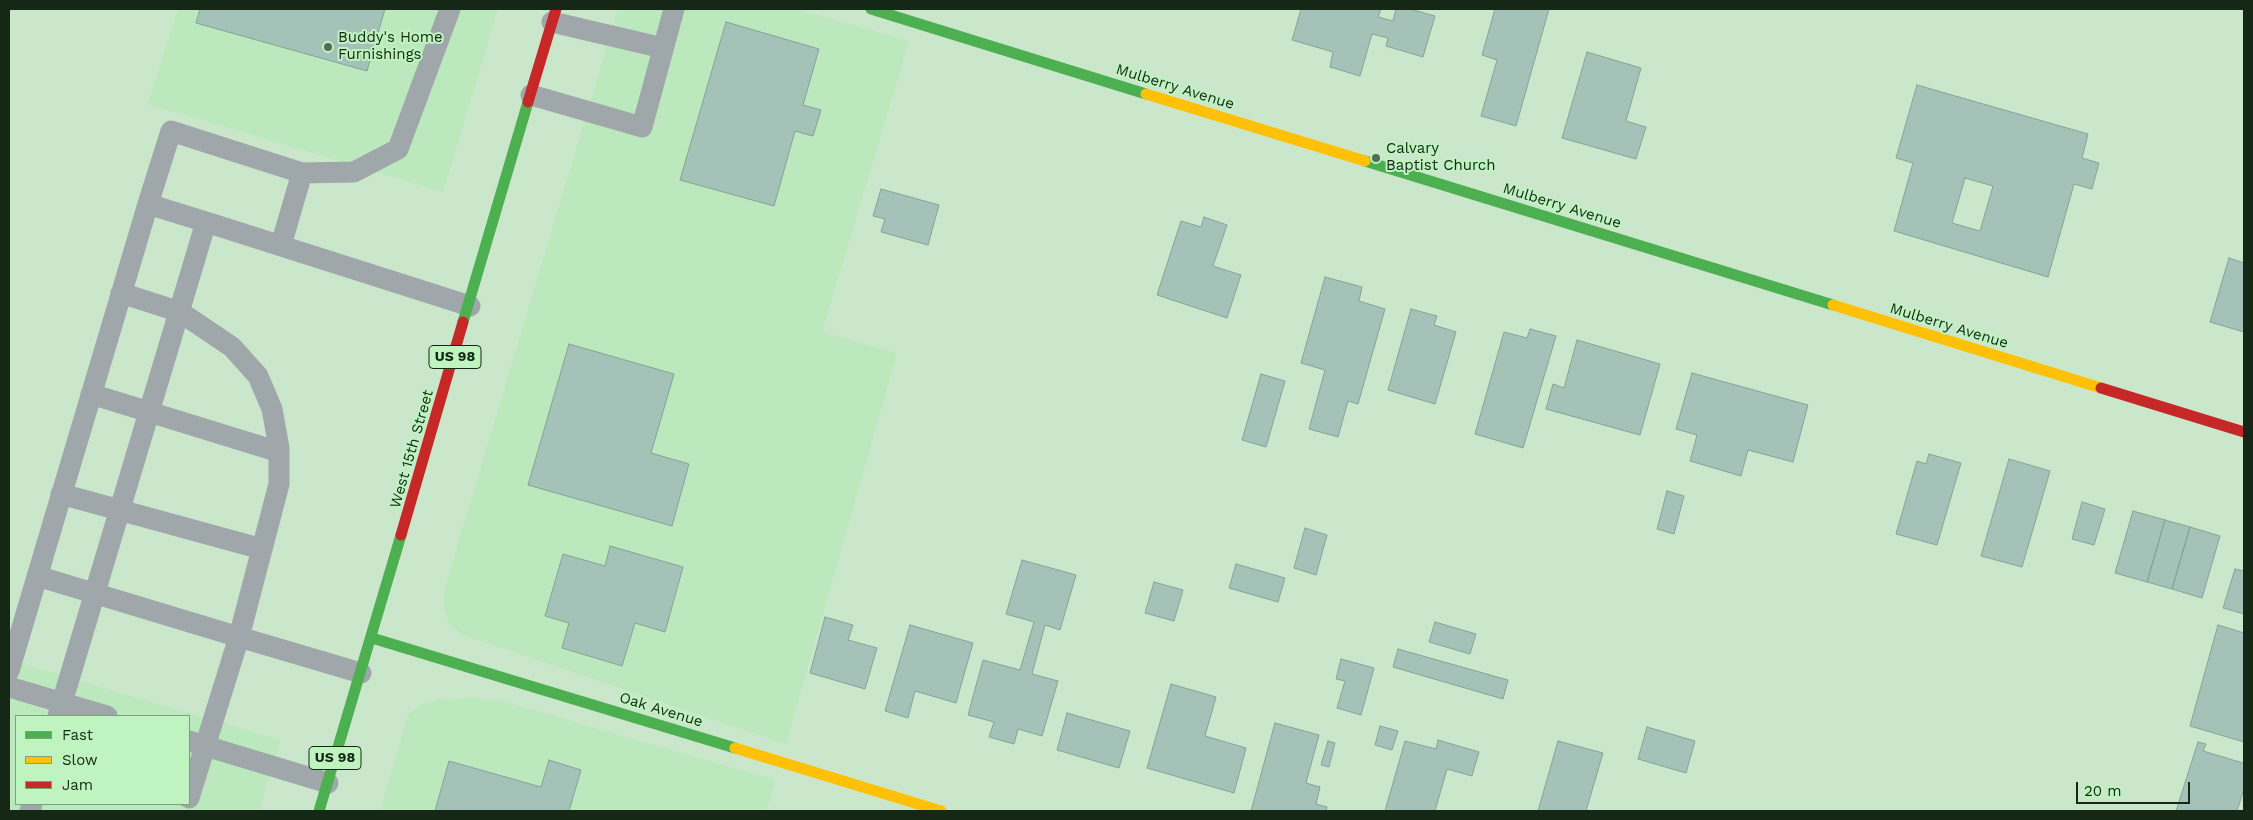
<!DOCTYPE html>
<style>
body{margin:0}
#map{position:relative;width:2253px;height:820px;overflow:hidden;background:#cbe7cb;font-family:"Work Sans",sans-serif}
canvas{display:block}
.frame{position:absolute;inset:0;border:10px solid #142815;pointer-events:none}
.legend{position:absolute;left:15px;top:715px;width:175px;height:90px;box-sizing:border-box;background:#bff3c0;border:1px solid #7ba27c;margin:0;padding:6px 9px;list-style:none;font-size:15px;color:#142815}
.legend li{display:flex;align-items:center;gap:10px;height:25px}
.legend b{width:25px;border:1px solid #7ba27c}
.scale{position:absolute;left:2076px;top:782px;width:114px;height:22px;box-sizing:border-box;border:2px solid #142815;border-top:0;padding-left:6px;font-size:15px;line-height:18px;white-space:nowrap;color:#142815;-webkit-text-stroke:4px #bff3c0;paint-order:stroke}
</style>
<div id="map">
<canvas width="2253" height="820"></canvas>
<div class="frame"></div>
<ul class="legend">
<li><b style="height:6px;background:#4caf50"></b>Fast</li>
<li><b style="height:6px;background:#ffc107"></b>Slow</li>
<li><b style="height:6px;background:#c62828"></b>Jam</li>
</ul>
<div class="scale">20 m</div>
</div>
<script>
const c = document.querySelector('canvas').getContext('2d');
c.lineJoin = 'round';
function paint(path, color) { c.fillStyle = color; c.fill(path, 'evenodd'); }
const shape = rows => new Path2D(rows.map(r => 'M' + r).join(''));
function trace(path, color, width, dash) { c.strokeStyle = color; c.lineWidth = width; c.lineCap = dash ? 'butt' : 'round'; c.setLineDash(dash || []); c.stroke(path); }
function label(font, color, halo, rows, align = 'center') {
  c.font = font + ' "Work Sans",sans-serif'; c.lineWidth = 4; c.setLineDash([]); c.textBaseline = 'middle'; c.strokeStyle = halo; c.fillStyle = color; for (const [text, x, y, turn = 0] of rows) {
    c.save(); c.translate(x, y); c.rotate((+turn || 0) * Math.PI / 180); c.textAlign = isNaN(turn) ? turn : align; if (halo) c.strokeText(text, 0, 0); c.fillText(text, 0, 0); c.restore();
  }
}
paint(shape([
 [178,9,498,9,443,192,148,104],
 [618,9,796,9,909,41,822,332,897,353,786,744,463,635,449,624,444,611,444,591],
 [9,660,280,740,259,811,9,811],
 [16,716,189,716,189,804,16,804],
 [475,698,502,701,775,780,766,811,380,811,408,715,420,705,430,702,445,699]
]), '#bbe8bc');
const building = shape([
 [200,9,385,9,367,71,196,23,200,9],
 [1301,9,1381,9,1378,17,1393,21,1396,9,1410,9,1435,16,1423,57,1386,46,1388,38,1372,34,1360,76,1330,67,1333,52,1292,40,1301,9],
 [1495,9,1549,9,1516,126,1481,116,1497,60,1482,55,1495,9],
 [726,22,819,49,803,105,821,110,813,136,795,131,774,206,680,180,726,22],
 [1587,52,1641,68,1626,121,1646,127,1636,159,1562,138,1587,52],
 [1917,85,2088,134,2082,158,2099,163,2092,189,2074,184,2048,277,1894,231,1913,163,1896,158,1917,85],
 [1965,178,1993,186,1980,231,1952,223,1965,178],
 [881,189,939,205,928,245,881,232,885,219,873,216,881,189],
 [1204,217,1227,225,1213,266,1241,275,1227,318,1157,295,1181,221,1201,227,1204,217],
 [2229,258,2244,263,2244,332,2210,322,2229,258],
 [1325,277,1362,287,1359,301,1385,309,1358,404,1348,401,1338,437,1309,429,1325,370,1301,363,1325,277],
 [1411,309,1437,316,1434,325,1456,332,1435,404,1388,390,1411,309],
 [1530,329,1556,336,1523,448,1475,434,1504,332,1527,338,1530,329],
 [1577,340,1660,364,1640,435,1546,409,1553,384,1564,388,1577,340],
 [569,344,674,374,651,453,689,464,672,526,528,485,569,344],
 [1692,373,1808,405,1793,462,1748,450,1741,476,1690,461,1697,435,1676,429,1692,373],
 [1261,374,1285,381,1266,447,1242,440,1261,374],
 [1929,454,1961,463,1937,545,1896,534,1917,461,1926,464,1929,454],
 [2009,459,2050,471,2022,567,1981,556,2009,459],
 [1667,491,1684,496,1674,534,1657,529,1667,491],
 [2082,502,2105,509,2094,545,2072,539,2082,502],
 [2133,511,2165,520,2147,582,2115,573,2133,511],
 [2165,520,2190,527,2172,589,2147,582,2165,520],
 [2190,527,2220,536,2202,598,2172,589,2190,527],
 [1305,528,1327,535,1316,575,1294,568,1305,528],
 [610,546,683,567,665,632,635,623,622,666,562,648,569,623,545,616,563,554,605,566,610,546],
 [1022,560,1076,575,1060,630,1045,625,1032,674,1058,681,1042,736,1018,729,1014,744,989,737,994,722,968,715,983,660,1020,670,1034,622,1006,614,1022,560],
 [1236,564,1285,578,1278,602,1229,588,1236,564],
 [2235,569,2244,571,2244,614,2223,608,2235,569],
 [1154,582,1183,590,1174,621,1145,613,1154,582],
 [825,617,853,625,848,640,877,648,865,689,810,673,825,617],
 [1435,622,1476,634,1470,654,1429,642,1435,622],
 [910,625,973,643,956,703,915,691,908,718,885,711,910,625],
 [2218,625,2244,633,2244,742,2190,726,2218,625],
 [1398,649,1508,680,1503,699,1393,667,1398,649],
 [1341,659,1374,668,1361,715,1337,708,1345,681,1336,679,1341,659],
 [1171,684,1216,697,1205,736,1246,748,1234,793,1147,768,1171,684],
 [1067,713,1130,731,1119,768,1057,750,1067,713],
 [1275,723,1319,735,1306,783,1320,787,1316,804,1327,807,1326,811,1251,811,1275,723],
 [1380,726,1398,731,1392,750,1375,745,1380,726],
 [1647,727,1695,741,1686,773,1638,759,1647,727],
 [1438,740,1479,752,1472,776,1447,769,1435,811,1385,811,1405,741,1436,749,1438,740],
 [1328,741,1335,743,1329,767,1321,765,1328,741],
 [1558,741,1603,753,1586,811,1538,811,1558,741],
 [2198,742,2206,744,2203,751,2243,763,2244,760,2244,789,2237,811,2176,811,2198,742],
 [549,760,581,770,569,811,435,811,449,761,541,787,549,760]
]);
paint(building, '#a4c2b7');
trace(building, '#84a398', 1);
trace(shape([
 [552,22,663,48],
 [531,95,642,127,674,9],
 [148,204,171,131,302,173],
 [281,245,302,173,354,172,398,149,450,9],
 [121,293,180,312,232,347,258,376,272,409,279,448,279,484,239,637,361,673],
 [91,394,279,452],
 [61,494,262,549],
 [37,576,239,637,189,798],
 [9,671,148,204,206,222],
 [9,687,107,716],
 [58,716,206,222,470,306],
 [189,741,328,783],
 [30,811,32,804]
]), '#a0a7ab', 21);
trace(shape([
 [871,9,1146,94],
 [1365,161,1833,305],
 [463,322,528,102],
 [372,638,735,748],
 [319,811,401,535]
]), '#4caf50', 11);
trace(shape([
 [1146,94,1365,161],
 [1833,305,2101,388],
 [735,748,941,811]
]), '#ffc107', 11);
trace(shape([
 [528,102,556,9],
 [2101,388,2244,432],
 [401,535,463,322]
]), '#c62828', 11);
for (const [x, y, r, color] of [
 [328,47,5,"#546b55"],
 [1376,158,5,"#546b55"]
]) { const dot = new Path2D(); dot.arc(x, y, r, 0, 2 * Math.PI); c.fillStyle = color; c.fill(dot); trace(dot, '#bff3c0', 2); }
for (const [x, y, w] of [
 [455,357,52],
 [335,758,52]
]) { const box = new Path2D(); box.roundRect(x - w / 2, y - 11.5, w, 23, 4); c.fillStyle = '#bff3c0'; c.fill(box); trace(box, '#142815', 1); }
label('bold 14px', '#142815', null, [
 ["US 98",455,357],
 ["US 98",335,758]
]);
label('15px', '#142815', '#bff3c0', [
 ["Buddy's Home",338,38],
 ["Furnishings",338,55],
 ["Calvary",1386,149],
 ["Baptist Church",1386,166]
], 'left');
label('15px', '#142815', '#bff3c0', [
 ["Mulberry Avenue",1175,87,17],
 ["Mulberry Avenue",1562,206,17],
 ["Mulberry Avenue",1949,326,17],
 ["West 15th Street",412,449,-74],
 ["Oak Avenue",661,710,17]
]);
</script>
